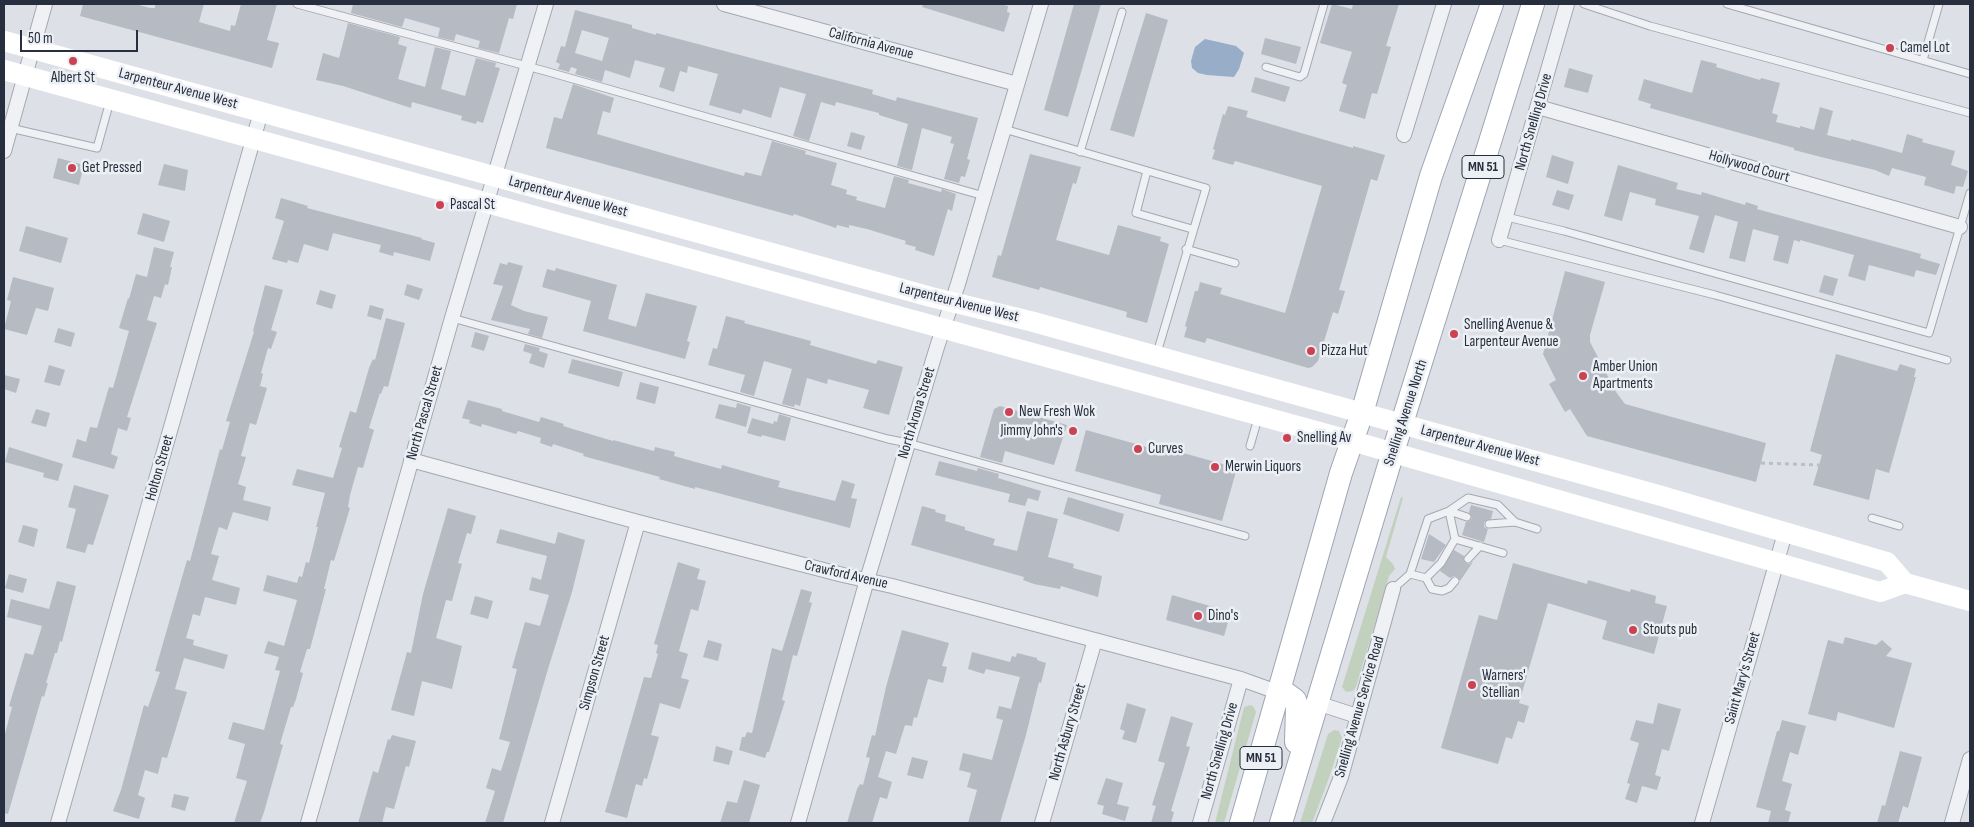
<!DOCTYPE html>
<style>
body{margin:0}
#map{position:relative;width:1974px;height:827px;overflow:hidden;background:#dde1e7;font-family:"Sofia Sans Condensed",sans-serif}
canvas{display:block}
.frame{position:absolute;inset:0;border:5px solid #272e3d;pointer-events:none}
.scale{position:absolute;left:20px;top:30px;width:118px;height:22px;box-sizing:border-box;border:2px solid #272e3d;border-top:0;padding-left:6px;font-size:15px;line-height:18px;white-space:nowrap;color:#272e3d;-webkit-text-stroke:4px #ecf0f5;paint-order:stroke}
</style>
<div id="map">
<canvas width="1974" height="827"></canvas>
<div class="frame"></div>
<div class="scale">50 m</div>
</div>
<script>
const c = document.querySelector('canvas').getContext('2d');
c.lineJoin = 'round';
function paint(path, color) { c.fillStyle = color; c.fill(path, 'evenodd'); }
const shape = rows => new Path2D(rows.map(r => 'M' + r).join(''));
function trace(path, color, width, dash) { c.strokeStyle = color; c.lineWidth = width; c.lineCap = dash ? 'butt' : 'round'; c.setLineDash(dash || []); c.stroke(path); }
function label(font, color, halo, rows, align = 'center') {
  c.font = font + ' "Sofia Sans Condensed",sans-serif'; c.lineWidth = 5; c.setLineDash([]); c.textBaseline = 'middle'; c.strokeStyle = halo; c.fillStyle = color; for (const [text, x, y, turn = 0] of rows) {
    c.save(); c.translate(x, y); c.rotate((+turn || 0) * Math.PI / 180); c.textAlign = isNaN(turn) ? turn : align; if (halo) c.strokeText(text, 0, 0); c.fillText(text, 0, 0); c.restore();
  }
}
paint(shape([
 [1401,497,1403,498,1386,557,1393,564,1395,569,1389,576,1356,687,1353,691,1346,692,1342,687],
 [1250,705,1253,706,1256,712,1224,823,1215,823,1244,707],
 [1334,730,1339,731,1342,738,1329,778,1312,823,1300,823,1328,734]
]), '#c2d1be');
paint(shape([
 [1205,39,1236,46,1244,53,1239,69,1234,77,1207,75,1198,73,1192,68,1191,61,1195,47]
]), '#98adc7');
paint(shape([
 [83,4,135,4,150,8,155,8,155,4,204,4,199,22,230,31,231,25,235,26,241,4,277,4,267,40,279,43,272,68,80,16],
 [353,4,517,4,513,19,509,18,499,53,478,48,480,41,456,34,454,41,438,37,440,28,405,18,402,27,351,13],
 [923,4,999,4,1008,6,1007,12,1010,13,1004,32,922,7],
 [1074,4,1101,4,1068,117,1044,110],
 [1332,4,1352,9,1353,4,1399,4,1386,46,1391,47,1377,94,1372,93,1365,119,1339,111,1347,85,1342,83,1352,52,1320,43],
 [575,10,632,25,632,28,656,35,656,33,873,90,872,94,896,101,897,97,978,118,967,159,970,160,965,177,961,176,959,183,944,179,954,144,950,143,952,137,922,128,912,170,897,166,908,124,879,115,879,113,836,102,835,106,821,102,809,141,793,136,806,94,780,87,771,118,743,109,741,114,709,105,718,74,688,66,687,73,680,71,674,92,659,87,665,68,635,60,630,78,605,70,602,82,575,74,577,69,571,67,569,72,558,69,560,64,556,62,561,46,565,47],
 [582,30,609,38,602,61,575,53],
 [1146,13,1168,20,1134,137,1110,130],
 [348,23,400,37,398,44,407,47,398,79,425,87,435,47,451,51,441,89,465,96,476,58,496,63,495,67,500,68,483,123,477,121,476,124,461,120,462,116,412,102,411,108,343,86,316,80,323,53,339,58],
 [1265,38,1301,47,1296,64,1261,54],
 [1701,60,1717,64,1716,67,1760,80,1761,78,1780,83,1772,113,1778,115,1776,122,1800,128,1800,126,1814,130,1820,107,1833,111,1827,135,1851,141,1851,139,1902,153,1907,134,1923,139,1922,142,1955,151,1951,165,1968,171,1963,187,1956,186,1954,194,1924,185,1926,177,1892,168,1889,176,1875,170,1821,157,1794,150,1794,148,1650,108,1651,104,1638,100,1644,79,1692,93],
 [1569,68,1593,75,1588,93,1564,87],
 [1255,77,1290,87,1285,102,1251,92],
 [573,84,614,98,610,113,603,111,597,134,676,157,744,176,745,172,761,176,772,141,806,151,805,154,837,163,831,185,847,190,846,194,857,197,856,200,885,208,894,176,909,180,908,183,941,192,942,189,956,194,952,211,948,209,934,256,915,250,916,247,905,244,906,241,867,229,849,225,849,228,837,225,836,228,794,214,793,216,546,148,554,117,562,119],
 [1228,106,1248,111,1246,117,1353,148,1353,146,1385,155,1377,181,1371,179,1339,290,1345,291,1338,314,1333,312,1318,361,1312,367,1308,368,1207,338,1205,343,1184,337,1187,327,1185,326,1195,291,1198,291,1200,282,1222,288,1220,294,1285,313,1322,186,1235,161,1233,165,1212,159,1215,150,1213,149,1223,114,1225,115],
 [851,132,865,136,861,150,847,146],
 [1030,154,1081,167,1076,184,1073,183,1056,240,1109,255,1118,225,1161,237,1160,241,1169,244,1147,323,1126,317,1127,312,1040,287,1039,290,992,277,998,255,1001,256],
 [1552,155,1574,162,1568,184,1546,177],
 [58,158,84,165,79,185,53,178],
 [164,164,188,170,185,191,158,185],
 [1618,165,1678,183,1676,189,1701,195,1702,192,1745,205,1746,202,1758,206,1757,209,1921,254,1920,258,1940,264,1936,275,1916,270,1914,277,1869,265,1865,281,1848,276,1854,255,1800,240,1800,242,1794,240,1788,264,1773,260,1779,236,1753,229,1745,262,1729,258,1738,222,1715,215,1704,253,1689,249,1699,216,1655,205,1656,199,1630,192,1622,221,1604,216],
 [1557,190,1574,195,1569,210,1552,205],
 [281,198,308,206,307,208,422,238,421,239,435,243,430,261,394,252,393,256,379,252,381,245,333,233,328,251,304,244,298,263,288,260,287,263,272,259,284,221,275,218],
 [143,213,170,221,164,242,137,234],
 [26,226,68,238,61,263,19,251],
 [154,247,174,252,170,267,172,267,168,285,165,284,161,298,154,296,147,320,157,323,127,417,131,418,127,431,118,428,111,454,118,457,114,469,72,457,77,439,86,442,90,427,97,428,109,387,113,388,129,331,119,328,128,298,129,299,136,274,147,277],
 [508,262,523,266,511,305,524,311,548,317,542,338,528,334,530,329,491,320,503,286,493,284,500,263,507,265],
 [556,268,617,285,608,319,633,326,636,327,646,293,697,306,687,341,690,342,685,359,583,331,591,301,542,287,547,269,555,271],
 [1565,271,1605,282,1590,335,1590,342,1616,392,1625,404,1766,443,1756,482,1587,436,1570,409,1565,412,1549,384,1556,380,1543,354],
 [1824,275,1838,279,1833,296,1819,292],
 [13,277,54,288,48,311,36,308,27,335,4,329,11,301,7,300],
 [407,284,423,289,419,300,404,295],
 [265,285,283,290,271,330,277,332,271,349,268,348,261,373,263,374,260,386,267,388,256,425,250,423,241,456,246,457,238,484,246,487,243,500,271,507,268,521,233,512,227,530,219,527,211,554,219,556,212,580,240,588,236,605,205,597,200,616,193,614,186,638,194,640,193,645,228,655,224,669,184,658,175,689,187,692,167,758,162,757,158,774,145,770,138,795,145,798,139,819,113,811,121,790,144,705,148,707,160,672,155,671,187,560,190,561,220,449,222,450,230,422,226,421,254,332,253,331],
 [320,290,336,295,332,309,316,304],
 [370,305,384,309,381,320,367,316],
 [726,316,745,321,744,323,811,341,810,345,876,364,878,360,903,367,889,415,863,408,869,390,828,379,827,384,807,378,800,406,795,404,794,407,782,404,792,369,764,361,754,396,740,392,745,375,708,365,713,348,717,349],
 [386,318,405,323,388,387,384,386,381,394,380,393,369,428,374,430,363,468,358,467,350,495,348,507,350,508,334,561,331,560,324,589,326,589,310,649,307,649,300,672,303,673,296,699,293,707,291,707,280,744,283,745,264,812,260,823,234,823,247,781,236,778,245,744,228,739,233,722,264,730,280,671,275,670,279,657,264,653,268,641,284,646,297,600,263,591,267,575,297,583,299,576,302,577,306,562,309,563,318,527,316,527,325,493,292,485,297,469,333,478,342,448,339,447,350,411,356,413,369,368,373,359,375,360],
 [58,328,75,333,71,347,54,342],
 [475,332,489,336,484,351,471,347],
 [525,344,540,348,539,351,548,354,544,368,529,363,532,354,523,351],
 [1836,354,1897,371,1900,364,1916,369,1914,377,1916,377,1889,473,1876,469,1869,500,1813,485,1822,455,1810,451],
 [572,359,623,372,619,387,568,373],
 [49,365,65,370,60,386,44,382],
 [4,375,20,379,16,393,4,389],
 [640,382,659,387,655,404,636,399],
 [468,400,502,409,502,411,539,422,541,417,564,424,563,426,613,441,613,440,654,451,655,447,675,452,674,456,721,469,722,465,761,476,780,481,778,487,835,501,842,480,855,484,851,498,857,499,850,528,695,487,695,489,659,479,660,477,583,456,584,454,553,444,552,447,540,443,541,438,518,431,516,434,482,424,481,427,469,423,470,420,462,418],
 [737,403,751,407,746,427,715,418,719,404,736,408],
 [1000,406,1067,425,1054,465,1005,451,1002,463,980,457,994,409],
 [36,409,50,413,46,427,31,423],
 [779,414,791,418,785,441,762,435,761,437,747,433,752,418,773,424,774,421,777,422],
 [1086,430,1175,455,1176,451,1237,468,1222,521,1159,504,1161,495,1075,471],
 [9,447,63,464,58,481,43,477,44,473,5,462],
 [939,461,977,471,978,468,999,474,998,478,1041,491,1038,501,1028,498,1025,506,1008,502,1010,494,935,475],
 [74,485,109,495,93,545,88,544,85,553,66,548,76,509,68,507],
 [1068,497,1124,514,1119,532,1063,514],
 [1471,505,1493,511,1491,519,1484,522,1484,527,1488,529,1484,542,1462,535,1466,522,1470,521,1472,518,1469,512],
 [922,506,936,510,935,512,946,515,945,521,965,527,965,530,995,539,993,545,1017,551,1027,511,1058,519,1048,557,1074,564,1073,568,1102,576,1098,597,1061,586,1060,589,1034,584,1023,580,1024,577,911,545],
 [448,508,476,516,471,534,467,533,458,563,462,564,452,601,446,600,436,638,462,646,452,689,422,681,414,716,391,710,407,652,411,653,423,594],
 [23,525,38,529,34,547,18,542],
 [500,529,555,544,558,532,585,540,572,592,548,669,503,823,485,823,495,791,486,788,492,768,501,771,510,742,499,739,517,669,512,668,525,622,540,626,549,595,529,590,532,577,541,580,547,556,496,543],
 [1429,534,1446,545,1434,562,1421,559],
 [1454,550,1464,556,1465,563,1469,564,1473,562,1460,581,1458,577,1454,576,1450,578,1440,571],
 [678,562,700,569,697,579,706,581,698,611,691,609,679,651,688,654,681,678,689,680,680,709,660,703,651,735,659,737,647,779,644,778,642,786,636,784,627,818,605,812,644,677,651,678,658,654,656,653,658,645,654,644],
 [1513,563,1587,584,1588,580,1630,592,1631,589,1656,596,1655,603,1667,606,1654,654,1602,639,1607,621,1548,603,1519,703,1529,706,1524,723,1518,721,1512,739,1506,737,1498,764,1441,748,1479,615,1497,620],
 [9,574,27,579,23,593,5,588],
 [57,581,76,586,62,642,60,641,57,653,55,653,46,683,48,683,44,697,42,696,8,814,4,813,4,738,12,707,9,706,25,653,33,655,42,626,7,617,11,599,49,609],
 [801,589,812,592,809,602,812,603,797,656,793,655,782,700,785,701,769,752,767,752,765,758,739,750,742,737,745,737,747,732,752,733,772,648,782,651],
 [1172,595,1231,612,1224,636,1166,620],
 [475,596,493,601,488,619,470,614],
 [902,630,949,643,942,666,947,667,943,683,928,679,917,718,914,717,912,726,905,725,896,754,886,751,878,777,892,782,887,799,880,797,872,823,847,823,857,789,860,784,863,785,870,758,866,757,872,735,875,736,886,687],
 [1845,637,1876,645,1882,640,1892,649,1886,656,1912,663,1894,728,1838,712,1836,721,1808,714,1828,640,1843,644],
 [708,640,722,644,718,661,703,657],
 [972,652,1010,662,1012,656,1016,657,1017,653,1037,658,1037,660,1046,663,1041,683,1039,682,1026,735,1000,823,968,823,977,790,967,787,971,773,959,770,963,753,992,760,1003,720,996,718,999,706,1011,709,1020,677,986,669,984,674,968,669],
 [1127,703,1146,709,1136,743,1122,739,1125,731,1120,729],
 [1658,703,1681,709,1669,751,1662,749,1655,775,1661,777,1657,790,1642,786,1637,803,1625,799,1630,784,1627,783,1639,743,1630,740,1636,720,1653,724],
 [1171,716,1193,723,1186,746,1190,747,1171,811,1174,812,1171,823,1151,823,1156,806,1152,805,1165,763,1158,761],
 [1782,720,1806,726,1798,755,1790,752,1782,781,1792,784,1785,810,1791,812,1788,823,1768,823,1771,811,1756,807,1777,731,1779,731],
 [392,735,416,741,409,767,406,766,394,809,386,807,382,823,358,823,373,771,378,773,388,739,390,740],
 [716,746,733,751,729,765,713,761],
 [1900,751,1922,757,1908,808,1903,806,1898,823,1877,823,1882,805,1885,806],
 [912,757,928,761,923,779,907,775],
 [1106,778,1123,783,1117,804,1129,807,1125,821,1102,814,1104,806,1097,804],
 [744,780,760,785,749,823,720,823,727,801,737,803],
 [174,794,189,797,185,811,171,807]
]), '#b5bac3');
const service = shape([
 [297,4,545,71,984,196],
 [1584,4,1650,26,1970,113],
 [1727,4,1970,74],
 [1923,60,1939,4],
 [1266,67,1300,77,1304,74,1324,4],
 [10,128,97,148,110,101],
 [1004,129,1206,188,1157,353],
 [1080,152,1122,12],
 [1147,171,1136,213,1192,229],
 [1507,217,1564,231,1929,333,1970,193],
 [1499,240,1715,295,1947,360],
 [1186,249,1235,263],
 [452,318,888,439,908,443,1245,536],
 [1250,446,1258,418],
 [1872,518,1899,526],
 [1489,524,1515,522,1537,529],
 [1455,539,1449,511,1468,498,1498,505,1515,522],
 [1468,559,1480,546],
 [1410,574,1426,578,1441,563,1455,539,1503,553],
 [1426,578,1432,589,1442,591,1449,588,1455,581],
 [1393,589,1410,574,1428,519,1449,511,1467,517]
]);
const minor = shape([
 [724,4,1017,84],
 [1538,107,1960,227],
 [1404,135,1444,4],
 [4,151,45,4],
 [1499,240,1567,4],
 [411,460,638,522,843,575,892,586,1241,679,1280,693],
 [1317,703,1357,716],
 [58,823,261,112],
 [308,823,452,318,546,4],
 [552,823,638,522],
 [798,823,867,580,937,347,958,284,1041,4],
 [1042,823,1095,640],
 [1200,823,1241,679],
 [1323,823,1341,777,1393,589],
 [1702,823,1785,533],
 [1952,823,1970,759]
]);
const primary = shape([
 [1280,693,1287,694,1295,700,1297,706,1296,742],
 [1241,823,1308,589,1341,473,1362,413,1431,176,1492,4],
 [1281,823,1393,452,1533,4]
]);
trace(service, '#a3a8b1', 9);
trace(minor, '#a3a8b1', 16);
trace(primary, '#9da5b2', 24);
trace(shape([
 [1761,463,1819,465]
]), '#bcbec5', 3, [4, 4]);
trace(service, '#f0f1f5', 7);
trace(minor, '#f0f1f5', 14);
trace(shape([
 [4,41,931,297,1030,321,1658,495,1887,562,1905,583,1970,601],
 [4,70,1352,441,1880,592,1905,583]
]), '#fff', 20);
trace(primary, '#fff', 22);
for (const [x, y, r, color] of [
 [1890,48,5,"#cc4252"],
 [73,61,5,"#cc4252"],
 [72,168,5,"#cc4252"],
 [440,205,5,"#cc4252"],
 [1454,334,5,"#cc4252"],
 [1311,351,5,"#cc4252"],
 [1583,376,5,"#cc4252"],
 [1009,412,5,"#cc4252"],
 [1073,431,5,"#cc4252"],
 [1287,438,5,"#cc4252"],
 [1138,449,5,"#cc4252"],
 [1215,467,5,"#cc4252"],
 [1198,616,5,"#cc4252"],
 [1633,630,5,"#cc4252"],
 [1472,685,5,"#cc4252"]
]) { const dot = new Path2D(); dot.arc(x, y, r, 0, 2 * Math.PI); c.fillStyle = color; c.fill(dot); trace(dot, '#ecf0f5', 2); }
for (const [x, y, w] of [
 [1483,167,42],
 [1261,758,42]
]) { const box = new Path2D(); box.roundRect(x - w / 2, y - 11.5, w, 23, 4); c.fillStyle = '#ecf0f5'; c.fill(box); trace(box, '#272e3d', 1); }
label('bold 14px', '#272e3d', null, [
 ["MN 51",1483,167],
 ["MN 51",1261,758]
]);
label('15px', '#272e3d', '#ecf0f5', [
 ["California Avenue",871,44,15],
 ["Larpenteur Avenue West",178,89,15],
 ["North Snelling Drive",1534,122,-74],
 ["Hollywood Court",1749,167,16],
 ["Larpenteur Avenue West",568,197,15],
 ["Larpenteur Avenue West",959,303,14],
 ["North Pascal Street",425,413,-74],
 ["North Arona Street",917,413,-73],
 ["Snelling Avenue North",1406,413,-72],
 ["Larpenteur Avenue West",1480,446,15],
 ["Holton Street",160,468,-74],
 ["Crawford Avenue",846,575,13],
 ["Simpson Street",595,673,-74],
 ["Saint Mary's Street",1743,678,-74],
 ["Snelling Avenue Service Road",1360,707,-74],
 ["North Asbury Street",1068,732,-74],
 ["North Snelling Drive",1220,751,-74]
]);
label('15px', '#272e3d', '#ecf0f5', [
 ["Camel Lot",1900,48],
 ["Albert St",73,78,"center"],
 ["Get Pressed",82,168],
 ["Pascal St",450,205],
 ["Snelling Avenue &",1464,325],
 ["Larpenteur Avenue",1464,342],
 ["Pizza Hut",1321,351],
 ["Amber Union",1593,367],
 ["Apartments",1593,384],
 ["New Fresh Wok",1019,412],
 ["Jimmy John's",1063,431,"right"],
 ["Snelling Av",1297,438],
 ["Curves",1148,449],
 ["Merwin Liquors",1225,467],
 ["Dino's",1208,616],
 ["Stouts pub",1643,630],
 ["Warners'",1482,676],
 ["Stellian",1482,693]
], 'left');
</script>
